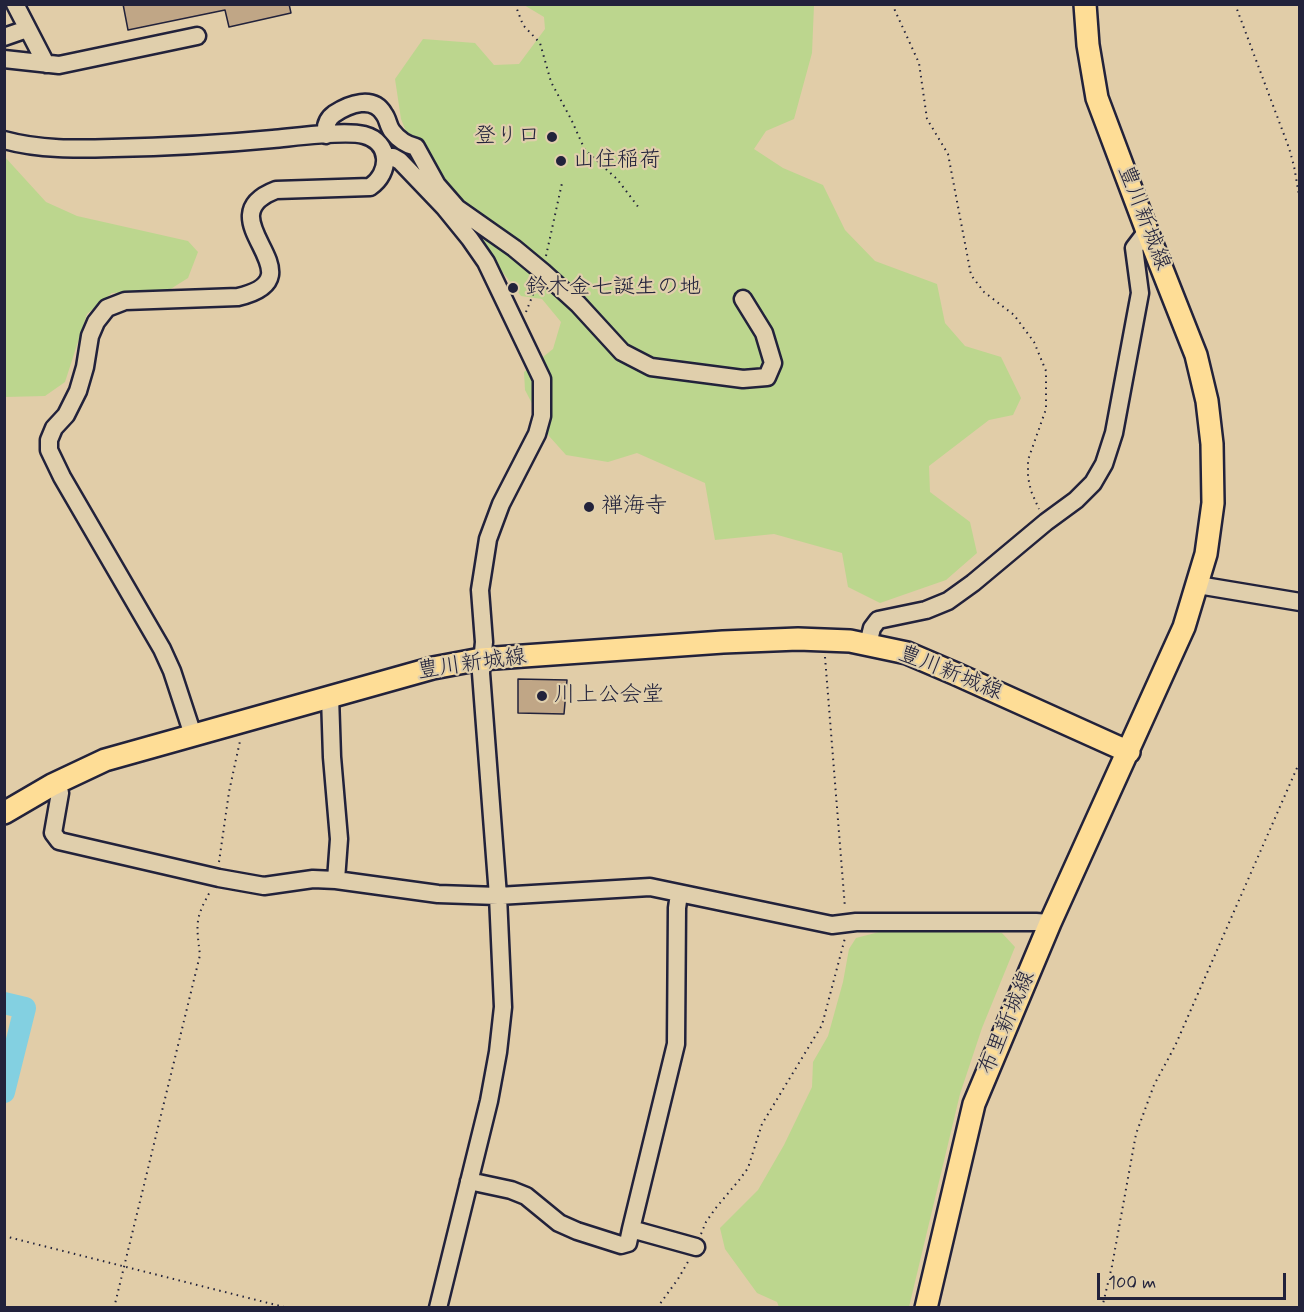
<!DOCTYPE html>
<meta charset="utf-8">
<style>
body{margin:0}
#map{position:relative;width:1304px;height:1312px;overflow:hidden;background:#e1cda8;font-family:Mynerve,sans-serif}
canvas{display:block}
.frame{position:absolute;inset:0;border:6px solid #22223b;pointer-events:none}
.scale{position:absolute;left:1097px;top:1273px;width:189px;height:27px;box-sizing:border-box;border:3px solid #22223b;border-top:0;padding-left:8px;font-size:18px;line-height:21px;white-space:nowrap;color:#22223b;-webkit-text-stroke:4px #e0cfac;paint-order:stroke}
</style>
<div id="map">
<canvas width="1304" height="1312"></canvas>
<div class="frame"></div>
<div class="scale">100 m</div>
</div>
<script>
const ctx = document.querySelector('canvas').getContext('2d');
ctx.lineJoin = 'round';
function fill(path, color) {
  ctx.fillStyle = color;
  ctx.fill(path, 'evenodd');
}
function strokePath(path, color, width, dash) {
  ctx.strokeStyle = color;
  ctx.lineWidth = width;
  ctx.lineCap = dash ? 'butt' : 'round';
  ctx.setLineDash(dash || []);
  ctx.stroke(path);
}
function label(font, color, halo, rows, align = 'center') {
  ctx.font = font + ' Mynerve,"Klee One",sans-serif';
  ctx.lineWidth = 4.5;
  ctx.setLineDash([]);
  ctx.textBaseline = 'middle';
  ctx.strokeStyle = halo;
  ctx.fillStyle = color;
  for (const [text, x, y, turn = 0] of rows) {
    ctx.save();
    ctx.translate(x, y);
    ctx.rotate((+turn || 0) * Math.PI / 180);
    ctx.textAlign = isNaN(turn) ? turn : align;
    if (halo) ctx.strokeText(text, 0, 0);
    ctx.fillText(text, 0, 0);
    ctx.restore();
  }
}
fill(new Path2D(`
 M524,5H814L812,53L794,119L766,131L754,149L783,168L823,185L845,230L875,261L937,284L945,323L965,346L1001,357L1021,398L1013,415L989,420L929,466L930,492L970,522L977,553L946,580L880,603L848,587L842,553L774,534L715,540L705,483L637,453L608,462L566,455L549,436L525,390L524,372L553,349L561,322L542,299L521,296L419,164L401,119L395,79L423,39L475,43L494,65L519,64L545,29L544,17Z
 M4,156L46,202L77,216L188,241L198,252L188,278L169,290L112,293L87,314L65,382L45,396L5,397Z
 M883,931L1002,933L1015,947L982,1028L960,1094L909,1307H779L777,1302L757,1293L725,1249L720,1228L758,1190L784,1145L812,1087L813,1062L828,1036L843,982L849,949L856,938Z`), '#bcd68e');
strokePath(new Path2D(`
 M4,1003L25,1008L4,1092`), '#83d0e1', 22);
const building = new Path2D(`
 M123,4H289L291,13L229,27L225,10L128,30Z
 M518,679L567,680L564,714L518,713Z`);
fill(building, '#c0a686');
strokePath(building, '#22223b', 1.5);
const minor = new Path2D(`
 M15,4L46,64
 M4,37L27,29
 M4,59L59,65L197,36
 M326,135C325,127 327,119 334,114C349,104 373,95 384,114C388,119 388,126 392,131C398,139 407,145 416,147L437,185L457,208L514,248L543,272L578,304L622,352L651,367L743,379L767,377L773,363L764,333L743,299
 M4,140C40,150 77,149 113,148C167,147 220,144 273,139C295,137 345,130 364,135C391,142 391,173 370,187L276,190C202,218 324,277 238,297L125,301L107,308L96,322L90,336L85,367L78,391L66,415L54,428L49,440V450L62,477L162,649L172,671L193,735
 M386,158L393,157L400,161L444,207L470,239L486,262L542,379V416L537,434L501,504L488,539L480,590L484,642L481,673L498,896L503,1007L498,1052L489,1101L438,1308
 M1198,585L1300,602
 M868,644L872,628L878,620L926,610L948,601L973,583L1046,522L1076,500L1093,483L1104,464L1114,433L1140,293L1134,248L1147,231
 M330,696L332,757L339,839L336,880L438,894L498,896L650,887L832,925L856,922H1036L1050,923
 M52,785L60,793L53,833L59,841L219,878L264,886L313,879L336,880
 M469,1181L511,1190L526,1196L559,1223L577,1231L621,1245L628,1243L631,1229L696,1247
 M631,1229L676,1044L677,908L679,894`);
const major = new Path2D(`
 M4,813L52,785L105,760L433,668L481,659L723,642L798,639L850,641L907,653L956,674L1129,752
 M926,1308L974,1104L1050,923L1184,627L1206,554L1213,503L1212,444L1207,401L1196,355L1147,231L1097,98L1088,45L1085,4`);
strokePath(minor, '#22223b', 21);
strokePath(major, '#22223b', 26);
strokePath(new Path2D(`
 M515,4L523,25L540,43L551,82L571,119L585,150L617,179L639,208
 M892,4L919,63L927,119L948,154L971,275L984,292L1014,315L1034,342L1046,371V409L1028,460V477L1031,491L1039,509
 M1235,4L1289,148L1294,166L1300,201
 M546,256L562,183
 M526,312L536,287
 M825,657L845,908
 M219,862L229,792L240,741
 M701,1234L706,1222L715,1209L740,1179L748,1168L762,1124L822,1025L845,938
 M4,1236L288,1308
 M114,1308L200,955C196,923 195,918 211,890
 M657,1308L678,1279L689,1260
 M1102,1308L1112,1266L1136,1134L1154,1085L1175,1046L1300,761`), '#22223b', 2, [1.5, 4.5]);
strokePath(minor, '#e0cfac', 16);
strokePath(major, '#fedd96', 21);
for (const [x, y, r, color] of [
 [552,137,6,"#22223b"],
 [561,161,6,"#22223b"],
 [513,288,6,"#22223b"],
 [589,507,6,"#22223b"],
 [542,696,6,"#22223b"]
]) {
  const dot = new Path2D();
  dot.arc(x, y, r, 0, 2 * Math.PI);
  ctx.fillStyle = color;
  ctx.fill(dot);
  strokePath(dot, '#e0cfac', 2);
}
label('22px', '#22223b', '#e0cfac', [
 ["登り口",540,137,"right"],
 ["山住稲荷",573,161],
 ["鈴木金七誕生の地",525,288],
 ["禅海寺",601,507],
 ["川上公会堂",554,696]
], 'left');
label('22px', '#22223b', '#e0cfac', [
 ["豊川新城線",1143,218,69],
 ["豊川新城線",472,665,-8],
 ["豊川新城線",950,674,22],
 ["布里新城線",1008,1023,-67]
]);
</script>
